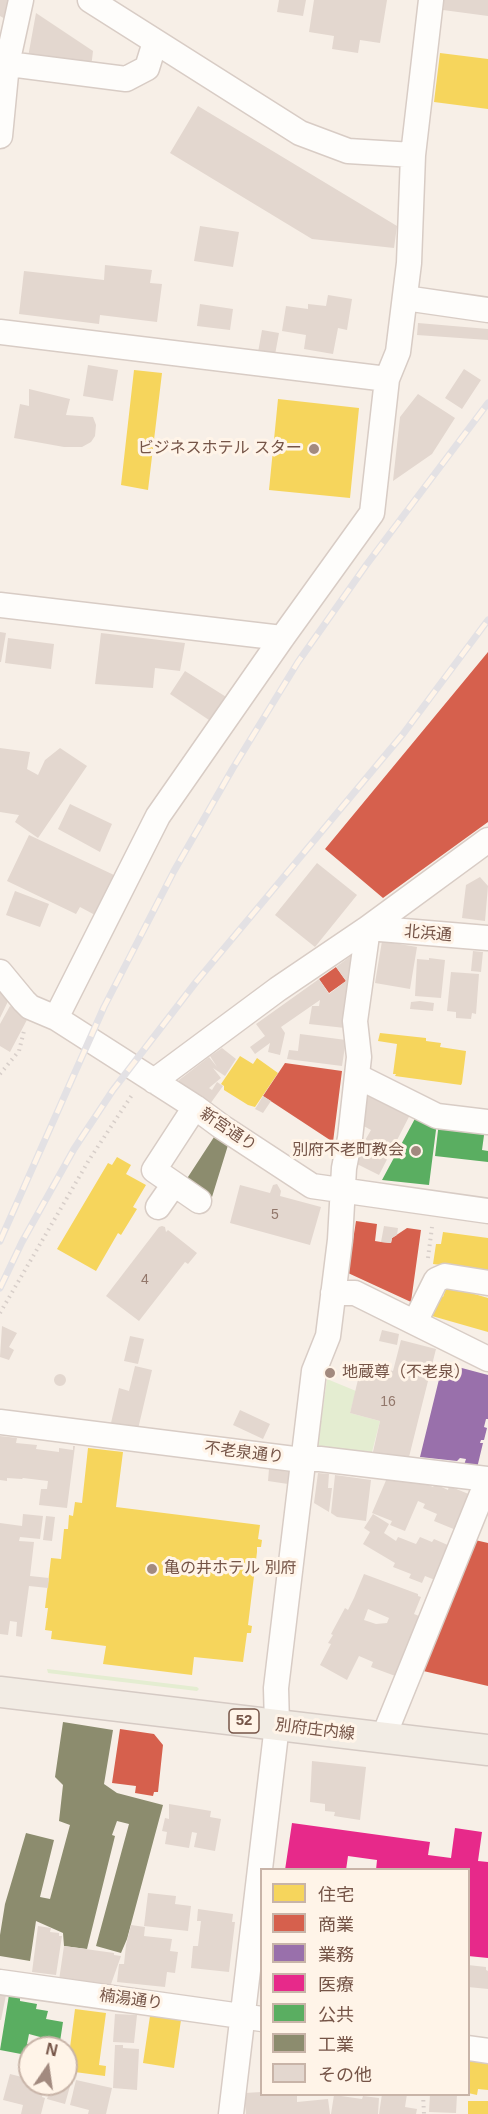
<!DOCTYPE html>
<meta charset="utf-8">
<style>
body{margin:0}
#map{position:relative;width:488px;height:2114px;overflow:hidden;background:#f7efe7;font-family:Helvetica,"Noto Sans JP",sans-serif}
canvas{display:block}
.legend{position:absolute;left:260px;top:1868px;width:210px;height:228px;box-sizing:border-box;background:#fff4e8;border:2px solid #c8b4a8;margin:0;padding:8px 10px;list-style:none;font-size:18px;color:#755447}
.legend li{display:flex;align-items:center;gap:12px;height:30px}
.legend b{width:30px;border:2px solid #c8b4a8}
.north{position:absolute;left:18px;top:2036px;width:60px;height:60px;box-sizing:border-box;background:#fff4e8;border:2px solid #c8b4a8;border-radius:50%;rotate:13deg;font-size:16px;font-weight:700;line-height:24px;text-align:center;color:#755447}
.north::after{content:'';display:block;margin:auto;width:21px;height:27px;background:#a28a7f;clip-path:polygon(50% 0,100% 100%,50% 72%,0 100%)}
</style>
<div id="map">
<canvas width="488" height="2114"></canvas>
<ul class="legend">
<li><b style="height:16px;background:#f6d55c"></b>住宅</li>
<li><b style="height:16px;background:#d6604d"></b>商業</li>
<li><b style="height:16px;background:#9970ab"></b>業務</li>
<li><b style="height:16px;background:#e7298a"></b>医療</li>
<li><b style="height:16px;background:#5aae61"></b>公共</li>
<li><b style="height:16px;background:#8c8c6e"></b>工業</li>
<li><b style="height:16px;background:#e3d7cf"></b>その他</li>
</ul>
<div class="north">N</div>
</div>
<script>
const ctx = document.querySelector('canvas').getContext('2d');
ctx.lineJoin = 'round';
function fill(path, color) {
  ctx.fillStyle = color;
  ctx.fill(path, 'evenodd');
}
function strokePath(path, color, width, dash) {
  ctx.strokeStyle = color;
  ctx.lineWidth = width;
  ctx.lineCap = dash ? 'butt' : 'round';
  ctx.setLineDash(dash || []);
  ctx.stroke(path);
}
function label(font, color, halo, rows, align = 'center') {
  ctx.font = font + ' Helvetica,"Noto Sans JP",sans-serif';
  ctx.lineWidth = 6;
  ctx.setLineDash([]);
  ctx.textBaseline = 'middle';
  ctx.strokeStyle = halo;
  ctx.fillStyle = color;
  for (const [text, x, y, turn = 0] of rows) {
    ctx.save();
    ctx.translate(x, y);
    ctx.rotate((+turn || 0) * Math.PI / 180);
    ctx.textAlign = isNaN(turn) ? turn : align;
    if (halo) ctx.strokeText(text, 0, 0);
    ctx.fillText(text, 0, 0);
    ctx.restore();
  }
}
fill(new Path2D(`
 M327,1379L356,1391L350,1413L380,1421L371,1456L317,1450Z
 M47,1669L197,1687L199,1689L197,1691L48,1673Z`), '#e4edd1');
fill(new Path2D(`
 M440,53L488,59V109L434,102Z
 M134,370L162,373L148,490L121,485Z
 M278,399L359,408L350,498L269,490Z
 M380,1033L426,1038V1041L441,1043L440,1047L466,1051L462,1083L461,1085L395,1076L396,1074H393L397,1044L378,1041Z
 M240,1056L253,1064L257,1058L278,1073L255,1107L248,1105L224,1090V1086L221,1084Z
 M117,1157L131,1165L126,1174L146,1185L133,1207L137,1209L121,1235L118,1233L96,1271L57,1249L108,1163L112,1165Z
 M443,1232L488,1238V1271L433,1264L436,1244H441Z
 M447,1286L488,1298V1332L432,1316L438,1296L443,1297Z
 M88,1448L123,1452L116,1507L260,1525L258,1539L262,1540L261,1547H257V1552L248,1625L252,1626L251,1633H247L243,1662L194,1657L192,1675L103,1664L106,1646L51,1639L52,1631L45,1630L48,1608H45L51,1558L61,1559L64,1529H68L69,1515L73,1516L75,1502L82,1503Z
 M75,2009L106,2013L99,2065L106,2066L105,2076L67,2071Z
 M150,2016L181,2020L174,2068L143,2063Z
 M468,2061L488,2063V2090L478,2089L477,2095L468,2093Z
 M468,2101H488V2114H468Z`), '#f6d55c');
fill(new Path2D(`
 M488,652V822L383,898L325,849Z
 M336,967L346,981L329,993L319,979Z
 M285,1063L342,1071L333,1142L263,1096Z
 M356,1221L377,1224L375,1241L381,1242L391,1243L392,1238L407,1228L421,1230L411,1302L348,1273Z
 M475,1540L488,1543V1686L419,1670Z
 M120,1729L154,1734L163,1745L158,1792H154L153,1796L135,1793L136,1786L112,1783Z`), '#d6604d');
fill(new Path2D(`
 M443,1363L488,1375V1419H486L484,1427L487,1428L484,1440H481L480,1443H483L477,1468L464,1465L466,1459L460,1458L457,1461L420,1457Z`), '#9970ab');
fill(new Path2D(`
 M292,1823L430,1842L428,1855L451,1858L455,1828L482,1832L478,1861L488,1862V1958L468,1956V1870H376L377,1860L348,1856L346,1870H285Z`), '#e7298a');
fill(new Path2D(`
 M418,1113L437,1122L429,1185L382,1180Z
 M439,1122L485,1128L482,1150L488,1151V1162L435,1156Z
 M9,1995L20,1998V2001L37,2004L36,2009L48,2011L46,2019L63,2022L59,2048H30V2064L19,2063L21,2054L0,2050ZM29,2034L40,2037L38,2046L27,2044Z`), '#5aae61');
fill(new Path2D(`
 M216,1134L229,1142L212,1197L186,1180Z
 M63,1722L113,1730L104,1784L117,1793L163,1805L127,1939L121,1953L96,1946L129,1824L117,1821L112,1835L115,1836L87,1949L64,1946L63,1933L36,1921L30,1961L0,1956V1935L5,1904L26,1833L54,1840L40,1897L50,1899L70,1825L59,1821L63,1785L55,1777Z`), '#8c8c6e');
fill(new Path2D(`
 M0,0H18L7,20L0,16Z
 M279,0H306L303,16L277,12Z
 M314,0H387L380,43L360,40L358,53L332,49L334,36L309,32Z
 M444,0H488V16L443,10Z
 M36,13L93,51L91,68L28,57Z
 M198,106L397,226L394,248L312,239L170,153Z
 M200,226L239,232L233,267L194,261Z
 M105,265L152,270L150,283L162,284L157,322L100,315L99,324L19,314L24,271L104,280Z
 M328,295L352,299L347,330L338,328L333,354L304,349L306,335L282,331L286,306L308,309V304L326,306Z
 M200,304L233,309L230,330L197,326Z
 M418,323L488,329V340L417,335Z
 M262,330L279,333L274,360L257,358Z
 M88,365L118,370L113,401L83,396Z
 M464,369L481,380L462,409L445,398Z
 M29,389L70,399L66,415L93,417L96,425L95,436L91,442L82,447H64L14,438L20,404L29,406Z
 M418,394L455,418L432,454L393,481L400,417Z
 M0,632L6,633L1,662H0Z
 M101,633L185,643L180,671L155,668L153,688L95,684Z
 M8,638L54,644L51,669L5,663Z
 M185,671L231,700L215,724L170,694Z
 M0,748L30,752L27,769L38,775L45,760L60,748L87,766L38,838L15,822L19,815L0,812Z
 M70,804L112,824L100,852L58,829Z
 M29,835L114,875L95,915L80,907L76,914L7,881Z
 M317,863L357,895L315,947L275,915Z
 M480,877L488,886L485,921L462,918L466,885Z
 M15,891L49,904L40,927L6,915Z
 M382,941L417,947L410,989L375,983Z
 M473,951L483,952L481,972L471,971Z
 M352,955L345,1028L309,1024L312,1006H319L320,1000L281,1027L285,1033L280,1055L268,1052L270,1043L255,1054L250,1047L265,1036L256,1024L319,979L329,994L346,981L336,967Z
 M429,958L445,960L441,998L415,996L417,959L429,960Z
 M451,972L479,974L476,1014L472,1013L471,1019L456,1018V1012L447,1011Z
 M0,991L11,995L0,1018Z
 M420,1001L434,1003L433,1011L410,1009L411,1002Z
 M10,1006L29,1016L10,1052L0,1046V1024Z
 M300,1034L346,1040L342,1066L287,1059L289,1050L298,1051Z
 M222,1048L236,1059L225,1076L213,1068L221,1078L209,1088L212,1090L217,1082L223,1086L210,1104L179,1083V1080L209,1057L217,1067L210,1056Z
 M365,1085L413,1109L379,1175L355,1163L356,1156L371,1130L360,1124Z
 M263,1096L271,1101L263,1113L255,1109Z
 M277,1184L281,1191L280,1196L321,1207L310,1245L230,1223L240,1185L270,1193L273,1185Z
 M162,1226L165,1227L166,1232L168,1230L197,1253L188,1264L185,1262L139,1321L106,1296L159,1227Z
 M384,1226L398,1228L397,1235L392,1238L391,1243L381,1242Z
 M2,1326L17,1333L9,1347L14,1350L9,1360L0,1357Z
 M382,1330L399,1334L397,1345L379,1341Z
 M130,1336L144,1339L138,1364L124,1361Z
 M401,1340L436,1349L408,1461L373,1452L380,1421L350,1413L362,1363L393,1371Z
 M135,1366L152,1370L138,1429L111,1423L119,1388L129,1391Z
 M54 1380a6 6 0 1 1 12 0a6 6 0 1 1-12 0Z
 M240,1410L270,1424L263,1439L233,1425Z
 M0,1436L17,1438L16,1443L37,1445L36,1449L59,1452V1448L73,1450V1446H75L67,1508L39,1505L41,1489H47L48,1481L23,1478L22,1479L7,1478V1481L0,1480Z
 M269,1469L290,1472L288,1484L268,1481Z
 M318,1473L329,1474L328,1488H332L329,1512L314,1503Z
 M335,1475L371,1480L366,1521L337,1517L331,1513Z
 M387,1478L425,1483L433,1487L435,1484L448,1490L449,1486L471,1495L456,1530L434,1521L437,1514L423,1508L425,1504L418,1501L405,1531L390,1525L392,1521L372,1513Z
 M23,1514L43,1516L40,1539L20,1537L19,1541L34,1542L30,1576L49,1578L48,1588L29,1586L22,1637L16,1636L17,1622L10,1621L8,1635L0,1634V1523L22,1526Z
 M373,1514L389,1524L384,1533L396,1541L398,1537L416,1544L420,1537L432,1542L434,1539L450,1546L440,1582L425,1576L422,1583L409,1578L411,1574L393,1567L395,1563L363,1544L370,1532L364,1528Z
 M46,1516L55,1517L52,1541L43,1540Z
 M364,1574L418,1594V1596L421,1597L414,1614L424,1618L398,1677L371,1667L373,1662L359,1656L347,1680L320,1665L331,1644L328,1643L333,1635L331,1634L345,1608L348,1610L354,1598ZM368,1609L389,1618L387,1623L376,1624L364,1620Z
 M312,1761L366,1767L360,1820L334,1816L335,1812L325,1811V1804L310,1802Z
 M169,1804L211,1811L210,1817L221,1819L215,1851L194,1847L197,1833L192,1832L189,1848L165,1844L167,1832L162,1831L165,1818L169,1819Z
 M148,1893L176,1896L175,1904L191,1906L188,1931L144,1926Z
 M198,1909L233,1914L232,1922H235L229,1972L191,1968L193,1946H198L201,1921H197Z
 M131,1925L145,1927L144,1936L172,1939L170,1951L178,1952L175,1973L167,1972L165,1987L117,1982L119,1964H124L126,1945Z
 M38,1926L51,1928L50,1932L59,1933V1936H62L56,1975L32,1972Z
 M64,1946L114,1953V1955L121,1956L110,1987L59,1980Z
 M468,1965L486,1967V1970L488,1971V1989L468,1987Z
 M0,1994L6,1995L1,2020H0Z
 M115,2014L137,2015L134,2043L113,2042Z
 M115,2045H123V2048L139,2049L137,2090L113,2088Z
 M10,2074L30,2079V2084H45L42,2097L45,2098L41,2114H21L23,2105L3,2100Z
 M66,2077L72,2079L65,2104L47,2099L52,2084H66Z
 M76,2080L112,2088L106,2114H88L89,2110L70,2105Z
 M262,2092V2094H297V2102L328,2099L330,2114H246L244,2093Z
 M382,2094H407L405,2107L417,2109L416,2114H379Z
 M430,2094H457L456,2113L429,2112Z
 M334,2095L362,2099L363,2096L379,2098L378,2114H331Z`), '#e3d7cf');
const minor = new Path2D(`
 M90,0L300,133L348,151L413,155
 M0,63L126,79L147,68L155,42
 M0,136L7,64L21,0
 M405,298L488,310
 M0,332L387,379
 M0,605L282,638
 M368,928L488,938
 M0,972L24,1001L30,1007L56,1018L195,1107L222,1127L312,1186L488,1211
 M56,1018L158,816L282,638L372,513L387,379L398,352L409,263L413,155L431,0
 M357,1076L437,1116L488,1122
 M154,1081L278,989L368,928L488,840
 M195,1107L154,1170L199,1201
 M158,1207L174,1184
 M333,1293H355L488,1359
 M415,1322L436,1280L445,1276L488,1283
 M0,1422L294,1459H320L488,1479
 M383,1738L488,1479
 M0,1982L262,2019
 M468,2048L488,2051
 M231,2114L277,1725L276,1688L314,1371L328,1336L340,1240L344,1168L350,1138L359,1057L355,1021L368,928`);
const major = new Path2D(`
 M0,1692L488,1750`);
strokePath(minor, '#d8ccc5', 27);
strokePath(major, '#d5cac4', 33);
strokePath(new Path2D(`
 M0,1074L19,1051L24,1031
 M428,1258L432,1227
 M0,1313L89,1160L132,1095
 M423,2094L424,2114`), '#d7cec9', 4, [1.5, 4.5]);
strokePath(minor, '#fefdfb', 24);
strokePath(major, '#f2ece4', 30);
const rail = new Path2D(`
 M0,1241L104,1007L174,871L233,768L298,662L367,564L488,403
 M0,1288L22,1242L74,1149L113,1090L196,982L403,734L488,620`);
strokePath(rail, '#e3e1e4', 7);
strokePath(rail, '#fff4e8', 4.5, [14]);
for (const [x, y, r, color] of [
 [314,449,6,"#a28a7f"],
 [416,1151,6,"#a28a7f"],
 [330,1373,6,"#a28a7f"],
 [152,1569,6,"#a28a7f"]
]) {
  const dot = new Path2D();
  dot.arc(x, y, r, 0, 2 * Math.PI);
  ctx.fillStyle = color;
  ctx.fill(dot);
  strokePath(dot, '#fff4e8', 2);
}
label('14px', '#92776b', null, [
 ["5",275,1215],
 ["4",145,1280],
 ["16",388,1402]
]);
for (const [x, y, w] of [
 [244,1721,30]
]) {
  const box = new Path2D();
  box.roundRect(x - w / 2, y - 12, w, 24, 4.5);
  ctx.fillStyle = '#fff4e8';
  ctx.fill(box);
  strokePath(box, '#755447', 1.5);
}
label('bold 15px', '#755447', null, [
 ["52",244,1721]
]);
label('16px', '#755447', '#fff4e8', [
 ["ビジネスホテル スター",302,449],
 ["別府不老町教会",404,1151],
 ["地蔵尊（不老泉）",342,1373,"left"],
 ["亀の井ホテル 別府",164,1569,"left"]
], 'right');
label('16px', '#755447', '#fff4e8', [
 ["北浜通",428,934,5],
 ["新宮通り",228,1130,34],
 ["不老泉通り",244,1453,7],
 ["別府庄内線",315,1730,7],
 ["楠湯通り",131,2000,8]
]);
</script>
